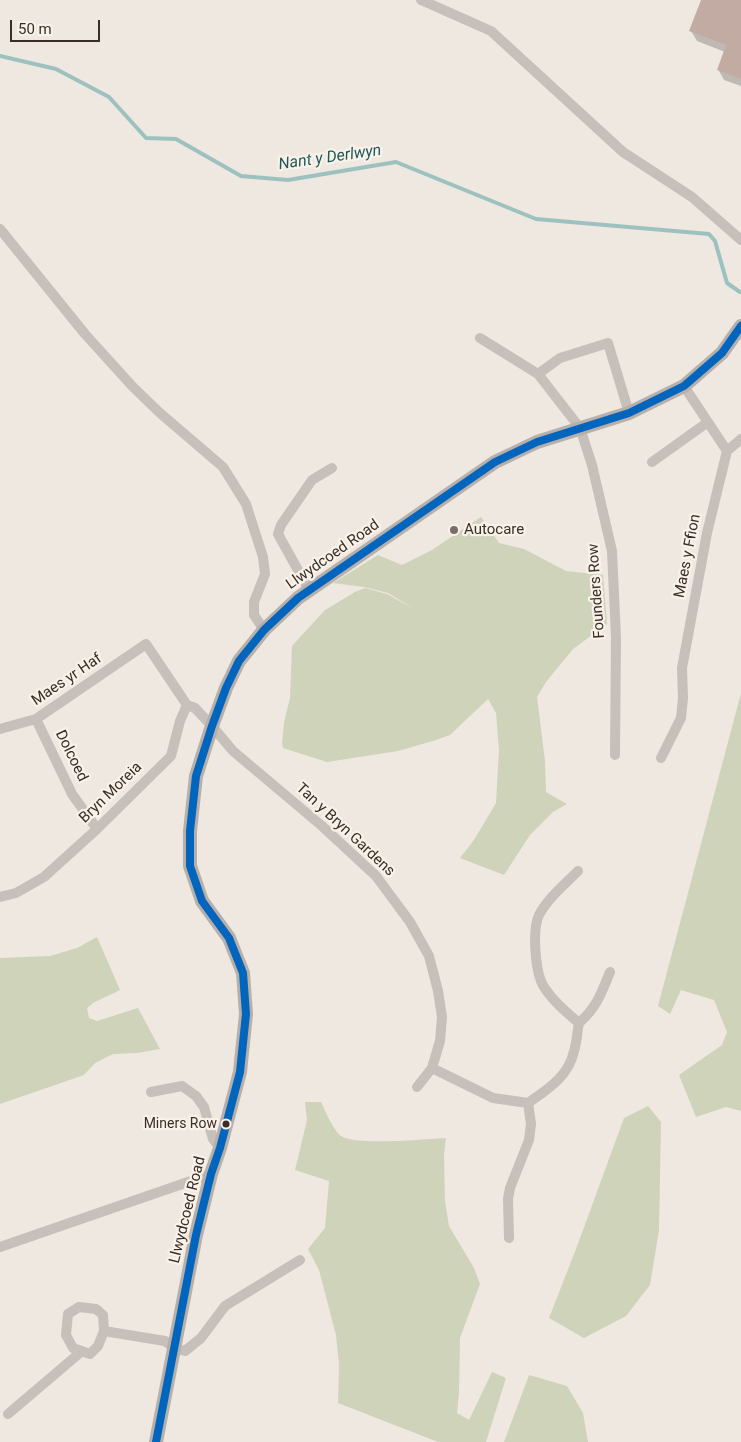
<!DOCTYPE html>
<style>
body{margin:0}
#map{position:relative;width:741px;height:1442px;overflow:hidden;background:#eee8e1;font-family:Roboto,sans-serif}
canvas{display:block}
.scale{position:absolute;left:10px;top:20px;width:90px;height:22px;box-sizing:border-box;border:2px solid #382d28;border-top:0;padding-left:6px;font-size:15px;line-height:18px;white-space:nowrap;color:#382d28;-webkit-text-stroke:4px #faf2e8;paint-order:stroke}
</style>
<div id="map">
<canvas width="741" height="1442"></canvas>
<div class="scale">50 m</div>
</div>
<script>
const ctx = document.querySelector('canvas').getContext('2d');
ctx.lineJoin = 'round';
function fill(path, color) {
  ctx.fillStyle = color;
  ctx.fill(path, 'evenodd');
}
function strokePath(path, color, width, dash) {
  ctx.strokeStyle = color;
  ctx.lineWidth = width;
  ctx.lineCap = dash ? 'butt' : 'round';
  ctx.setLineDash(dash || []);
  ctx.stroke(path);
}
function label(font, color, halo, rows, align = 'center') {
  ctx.font = font + ' Roboto,sans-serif';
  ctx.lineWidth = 4.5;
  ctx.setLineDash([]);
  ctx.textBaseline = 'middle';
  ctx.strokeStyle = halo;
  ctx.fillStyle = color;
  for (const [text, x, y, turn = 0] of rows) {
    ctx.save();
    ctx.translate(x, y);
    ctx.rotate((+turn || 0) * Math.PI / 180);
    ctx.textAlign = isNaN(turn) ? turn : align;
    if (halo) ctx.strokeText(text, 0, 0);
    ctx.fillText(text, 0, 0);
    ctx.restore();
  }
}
fill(new Path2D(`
 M481,517L499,543L524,549L566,571L603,575L607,624L573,649L546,682L537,697L545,761L546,792L567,804L553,812L530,835L504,875L460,858L474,840L496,803L499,750L496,713L488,699L476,680L488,699L450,735L436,740L398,751L327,762L283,748L282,743L284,722L290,698L292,646L325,610L355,592L365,588L387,594L416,610L388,593L364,587L333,583L378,555L402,565L432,550Z
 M741,693V1111L726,1107L696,1117L679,1075L722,1045L727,1032L714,1000L681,990L670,1014L658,1006Z
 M97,937L120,990L93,1003L87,1008L89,1018L97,1021L138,1008L160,1049L137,1053L113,1054L95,1063L84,1075L0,1104V958L50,956L77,948Z
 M305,1102H321C325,1111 334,1131 341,1136C355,1146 426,1139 446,1138L444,1154L445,1201L449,1226L474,1268L480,1284L460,1338L459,1392L457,1413L469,1420L492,1372L506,1378L486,1442H438L338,1403L339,1364L336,1335L319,1270L308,1249L325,1228L329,1181L295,1170L307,1120Z
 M648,1106L661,1122L659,1230L650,1285L626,1316L584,1338L549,1318L576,1249L624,1118Z
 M529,1375L567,1386L583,1413L588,1442H504Z`), '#cfd3ba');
fill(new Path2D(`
 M702,0H741V86L724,80L718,69L725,52L697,41L691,31Z`), '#0003');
strokePath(new Path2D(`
 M0,56L56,69L109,97L146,138L176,139L241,176L288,180L396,162L536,219L709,234L715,241L727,283L740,292`), '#9dc1bf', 4);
fill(new Path2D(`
 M701,0H741V79L717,70L726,45L689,31Z`), '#c2aba2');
strokePath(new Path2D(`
 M421,0L491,31L623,152L692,197L741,240
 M0,229L85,334L133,387L160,413L223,467L246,504L263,557L265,574L254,602V615L264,630
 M480,338L538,374L580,428L592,465L612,551L616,638L615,755
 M538,374L560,358L608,343L629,413
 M684,386L727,451
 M652,462L708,422
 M309,590L278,534L281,525L312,480L332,468
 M36,719L72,794L97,829
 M0,729L36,719L146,644L187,705
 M661,758L681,718L683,698L682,668L707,533L727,451L741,439
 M578,871C565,884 548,898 539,915C532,930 535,973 544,987C553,1001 566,1012 579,1023
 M0,897L16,893L44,877L97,829L171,756L180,721L187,705L195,708L212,726L233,751L322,826L376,876L410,922L429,956L438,991L442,1017L440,1041L432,1068L417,1087
 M432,1068L493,1098L528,1103C548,1089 569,1076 574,1051C577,1042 577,1032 579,1023C597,1007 601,994 610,972
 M151,1092L182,1086L196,1096L204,1107L213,1139L220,1148
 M509,1238L508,1199L510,1188L529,1140L531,1124L528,1103
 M0,1247L211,1174
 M104,1331L103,1315L96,1309L79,1307L68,1314L66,1335L73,1348L90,1354L98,1346L104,1331L165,1341L174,1348L185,1351L201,1338L225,1306L300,1260
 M8,1414L82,1351`), '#c6bfba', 10);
strokePath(new Path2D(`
 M156,1442L196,1235L211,1174L220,1148L240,1072L246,1014L243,973L229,938L202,901L190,866V831L196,776L212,726L226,688L239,661L264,630L298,598L495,462L537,442L629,413L684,386L722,353L741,326`), '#b7afaa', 14);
strokePath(new Path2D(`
 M156,1442L196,1235L211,1174L220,1148L240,1072L246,1014L243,973L229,938L202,901L190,866V831L196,776L212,726L226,688L239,661L264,630L298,598L495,462L537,442L629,413L684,386L722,353L741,326`), '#0065bd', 8);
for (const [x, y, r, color] of [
 [454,530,5,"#786e69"],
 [226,1124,4.5,"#382d28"]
]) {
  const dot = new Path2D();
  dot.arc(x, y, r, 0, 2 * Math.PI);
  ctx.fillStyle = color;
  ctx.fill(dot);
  strokePath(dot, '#faf2e8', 2);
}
label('14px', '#382d28', '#faf2e8', [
 ["Miners Row",217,1124]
], 'right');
label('15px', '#382d28', '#faf2e8', [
 ["Autocare",464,530]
], 'left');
label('15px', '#382d28', '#faf2e8', [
 ["Llwydcoed Road",333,555,-35],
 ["Maes y Ffion",688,556,-79],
 ["Founders Row",597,591,-94],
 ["Maes yr Haf",67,680,-34],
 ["Dolcoed",71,756,64],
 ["Bryn Moreia",111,793,-44],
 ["Tan y Bryn Gardens",345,830,43],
 ["Llwydcoed Road",188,1210,-76]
]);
label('italic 16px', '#1c585b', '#faf2e8', [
 ["Nant y Derlwyn",330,158,-8]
]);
</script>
